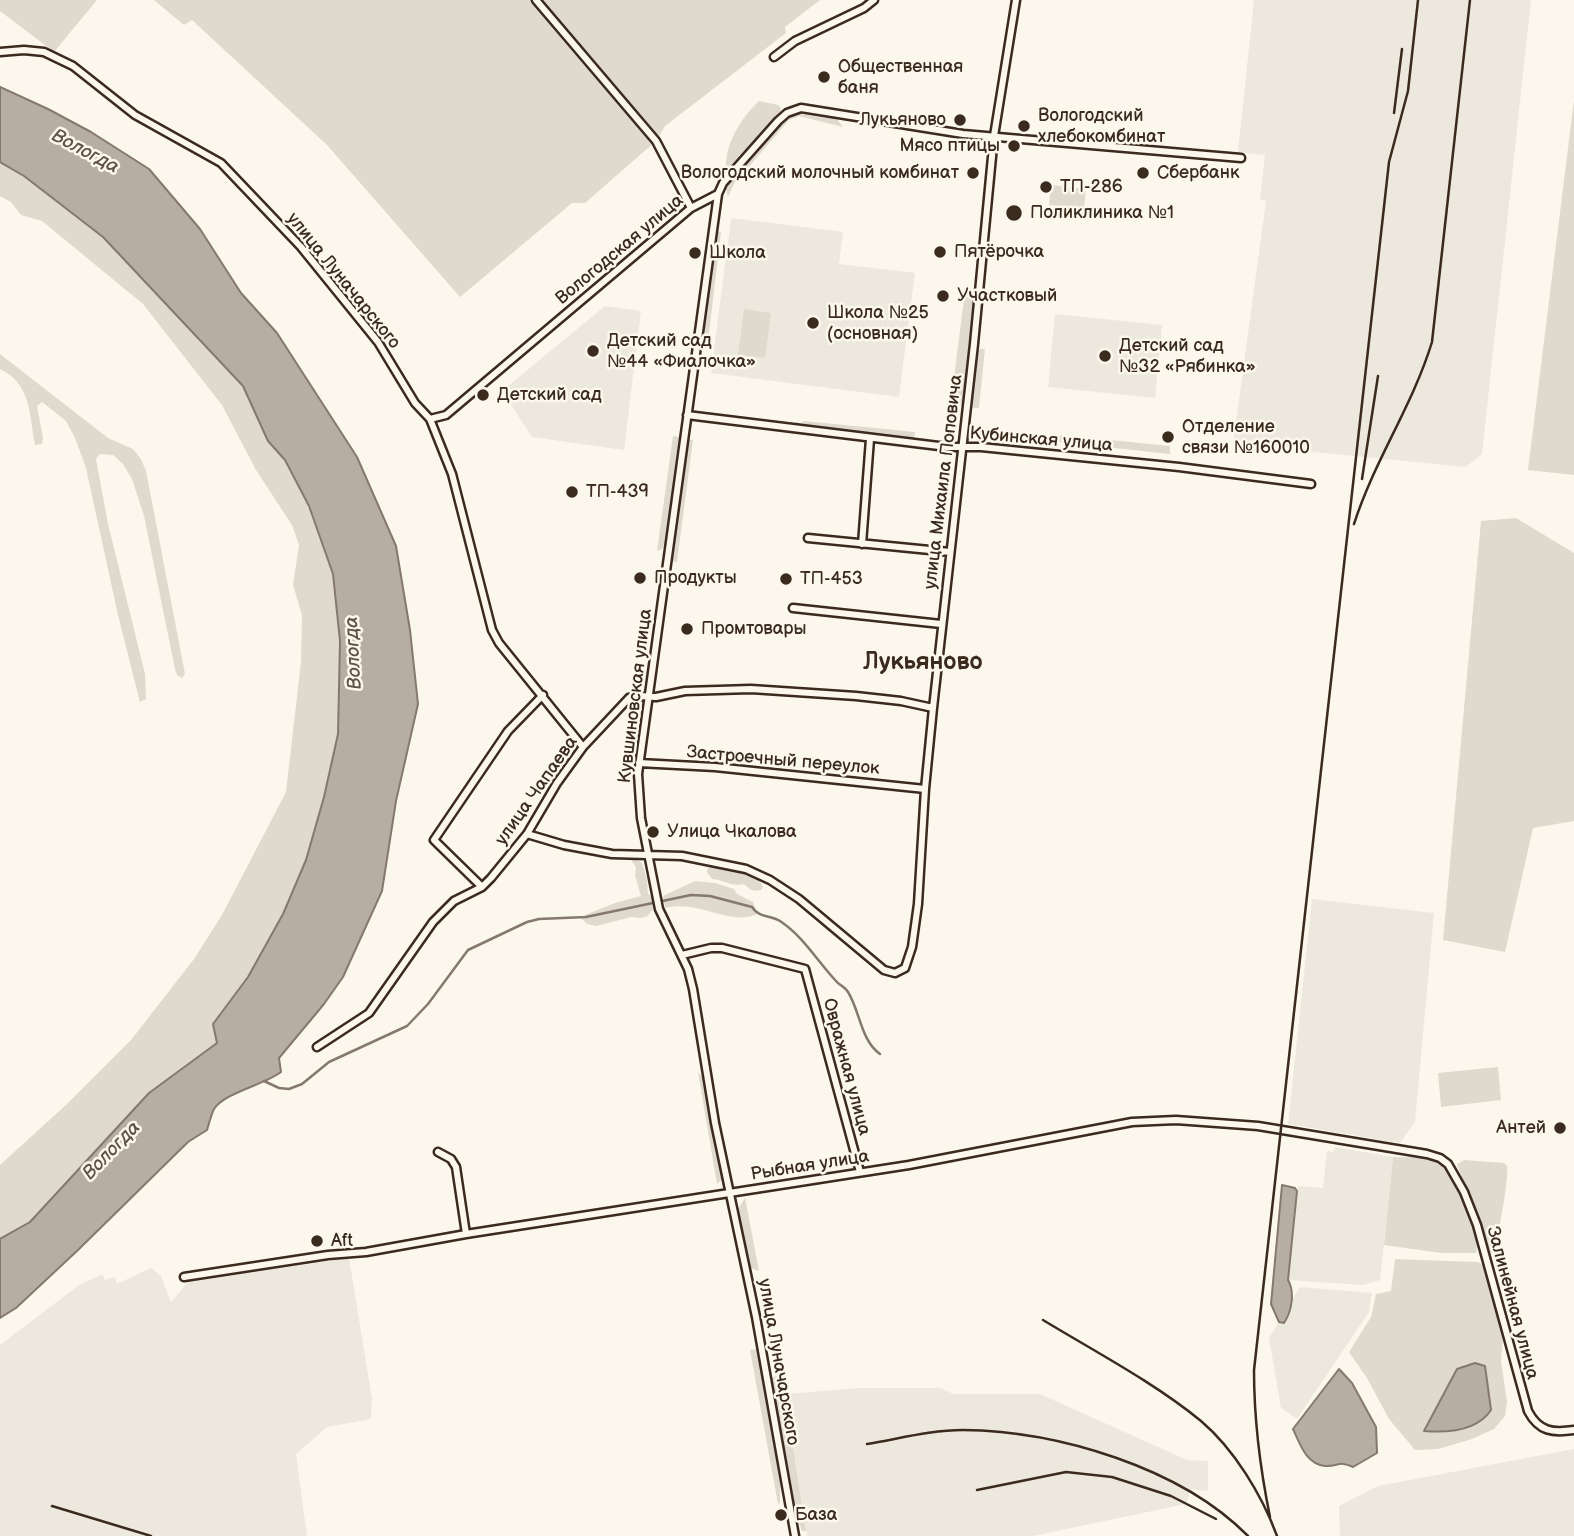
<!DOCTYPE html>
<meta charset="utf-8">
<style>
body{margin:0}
canvas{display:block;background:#fbf7ec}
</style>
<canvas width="1574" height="1536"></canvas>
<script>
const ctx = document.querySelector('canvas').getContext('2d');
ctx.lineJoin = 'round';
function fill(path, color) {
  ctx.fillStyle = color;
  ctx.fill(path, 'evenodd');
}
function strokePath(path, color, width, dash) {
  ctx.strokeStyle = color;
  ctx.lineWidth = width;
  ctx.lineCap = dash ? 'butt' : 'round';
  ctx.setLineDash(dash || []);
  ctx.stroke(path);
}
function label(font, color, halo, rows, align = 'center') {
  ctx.font = font + ' "Balsamiq Sans",sans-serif';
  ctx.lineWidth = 5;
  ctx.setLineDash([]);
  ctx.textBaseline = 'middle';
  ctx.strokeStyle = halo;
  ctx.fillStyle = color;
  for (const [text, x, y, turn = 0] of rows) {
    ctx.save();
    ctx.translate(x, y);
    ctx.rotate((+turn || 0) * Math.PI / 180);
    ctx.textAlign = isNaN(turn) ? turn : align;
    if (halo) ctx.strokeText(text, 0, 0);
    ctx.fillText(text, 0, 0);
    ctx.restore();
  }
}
fill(new Path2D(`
 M1254,0H1531L1482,454L1466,467L1233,444L1266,201L1260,199L1265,155L1238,152Z
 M731,218L843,232L839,264L915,273L899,397L711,373Z
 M605,306L641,311L624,450L532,437L502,391Z
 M1055,314L1162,325L1155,398L1048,387Z
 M1312,899L1434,913L1415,1122L1400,1143L1288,1124Z
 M1335,1147L1393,1157L1380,1280L1363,1285L1288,1280L1298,1186L1323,1188L1327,1151L1333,1152Z
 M349,1258L372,1399L371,1419L327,1427L296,1454L307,1536H0V1345L79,1285L103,1274L104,1280L115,1277L117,1284L151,1268L161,1276L171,1302L188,1282Z
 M1300,1287L1372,1293L1369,1312L1297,1419L1281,1408L1269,1338Z
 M860,1388H941L953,1394H1040L1187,1460L1208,1461V1491L1191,1489L1186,1504L1033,1536H807L785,1394Z
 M1574,1449V1536H1340L1339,1506L1378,1486Z`), '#ede8dd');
fill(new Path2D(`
 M0,0H97L54,52L0,11Z
 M154,0H820L785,27L786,33L665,126L656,141L585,203H572L460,297L327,145L192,20L184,25Z
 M1574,100V475L1528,470Z
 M759,101L778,105L781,108L780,112L726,170C725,144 740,119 759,101Z
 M798,114L837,119L843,127L799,116L789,120L734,184L728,197L726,188L730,182C746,163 774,119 798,114Z
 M0,162L24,176L103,237L243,386L268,441L285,460L309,506L333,574L340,641L338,734L324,797L306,860L283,914L248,977L213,1024L217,1043L190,1064L77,1172L30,1222L0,1239V1165L67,1104L131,1040L194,959L222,915L286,792L301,662L302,615L293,585L299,545L292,525L256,470L222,405L143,304L42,221L21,215L11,202L0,196Z
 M1051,185L1086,189L1084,208L1049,205Z
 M716,231L721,232L708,341H705L704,324Z
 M965,291L973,293L975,297L963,400L961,405L955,406L951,401Z
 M744,309L771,313L765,358L738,355Z
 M980,349H985L979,408H973L970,402L976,353Z
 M0,354L108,438L133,449L141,459L146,471L185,674L182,678L177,675L175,669L144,516L132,479L123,464L113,455L100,454L96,459L108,524L145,674L146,699L140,702L118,615L86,468L75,438L66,421L42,402L37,406L43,438L42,444L35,445C29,413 31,384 0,369Z
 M804,421L915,432L914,437L908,439L800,426L794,422L802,423Z
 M1060,435L1170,446V454L1059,442Z
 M673,436L679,437L665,544L662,549L657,551Z
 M687,439L693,440L677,562L670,561Z
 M1516,518L1574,553V821L1533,828L1505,952L1443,940L1481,521Z
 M633,857L642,863L647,880L648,894L651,896L653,909L648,916L641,918L631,917L596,926L587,924L580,917L615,903L641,896L635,875L636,867L631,860Z
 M714,866C730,868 756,869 763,887L761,890C753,892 749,889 744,884C731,887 725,880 712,879L707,872L708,868Z
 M695,881L715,883L734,889L737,894L753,902L757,914C730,927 700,899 665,908L663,896Z
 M1498,1067L1501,1100L1441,1107L1438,1073Z
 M698,1072L704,1080L722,1179L717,1184Z
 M1393,1157C1407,1158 1429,1155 1441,1164C1455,1175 1483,1238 1476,1253H1441L1384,1245Z
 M1464,1160L1504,1163L1507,1166C1509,1178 1498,1243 1492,1253L1489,1252L1457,1164Z
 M745,1198L759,1271L751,1268L738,1209Z
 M1395,1259L1478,1262L1483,1265L1503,1332L1501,1361L1507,1402L1505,1416L1494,1429L1472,1439L1438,1449L1415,1450L1389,1419L1367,1378L1349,1352L1371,1317L1376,1294L1391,1291Z
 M757,1349L780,1478V1503L778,1504L750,1350Z
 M782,1375L806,1531H802L792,1501L770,1378Z`), '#dfd9ce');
const water = new Path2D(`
 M0,87L48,109L91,132L149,169L200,229L241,293L277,333L357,457L396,546L410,630L418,704L396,801L382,891L343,977L324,1004L279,1058L281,1072C266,1084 224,1093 214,1109C211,1115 209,1124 207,1130L188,1142L78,1250L16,1308L0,1318V1239L30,1222L149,1093L217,1043L213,1024L248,977L283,914L306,860L324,797L338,734L340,641L333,574L309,506L285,460L268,441L243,386L103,237L24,176L0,162Z
 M1282,1185L1295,1188L1297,1191L1288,1280C1295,1292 1292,1311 1284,1323L1279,1322L1271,1304Z
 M1475,1363L1485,1366L1491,1410C1477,1431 1448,1433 1424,1431L1457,1369Z
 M1339,1369L1352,1383L1376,1427L1377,1453L1353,1467C1339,1460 1338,1467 1325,1466C1306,1464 1300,1444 1293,1429Z`);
fill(water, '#b6aea2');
strokePath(water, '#85796d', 2);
strokePath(new Path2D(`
 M264,1081L279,1088L289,1089L302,1084L329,1062L407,1026L428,1004L468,950L527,922L539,919L586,917L691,895L710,896L752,907C759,918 770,915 780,921C804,937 817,961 836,981C839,985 845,987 848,992C860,1011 861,1041 880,1054`), '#85796d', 2.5);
const minor = new Path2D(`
 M536,0L656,141L691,208
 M0,52L24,50L44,52L73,66L135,115L221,163L301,247L378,342L415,403L430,419L452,474L492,630L499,643L583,747
 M774,57L795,41L864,8L874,0
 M687,415L947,447H981L1179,467L1311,484
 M430,419L446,415L691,208L718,194
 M808,538L950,552
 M862,544L870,439
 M793,608L941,624
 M639,763L715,767L925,789
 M527,834L564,845L612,854L682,856L746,869L770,880L799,899L884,970L895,973L905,968L912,947L918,904L925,789L933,708L974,344L994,136L1016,0
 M482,887L434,840L508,731L543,695
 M682,955L711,948H722L805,969L860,1172
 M317,1047L369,1013L433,922L454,901L482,887L491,878L527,834L557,783L583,747L629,698L639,696L656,697L685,691L751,689L856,696L901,701L933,708
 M438,1152L451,1159L456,1167L466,1234
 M184,1277L328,1255L366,1252L466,1234L909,1165L1132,1122L1176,1120L1258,1126L1427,1154L1440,1158L1448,1164L1464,1192L1477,1225L1528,1411C1539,1432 1553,1433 1574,1430
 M795,1536L756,1317L715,1123L693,989L688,969L659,909L641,818L638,774L718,194L723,183L778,121L787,113L801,108L963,134L1241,158`);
strokePath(minor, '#3b2a1e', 11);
strokePath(minor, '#fbf7ec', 6);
strokePath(new Path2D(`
 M1394,113L1402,49
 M1362,479L1378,376
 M1354,524C1375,459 1412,407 1432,342L1470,0
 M1043,1320C1094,1351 1155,1383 1201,1421C1234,1449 1262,1495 1277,1536
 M867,1444C898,1439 931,1430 963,1430C1057,1431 1180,1467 1248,1536
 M977,1490L1066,1472L1112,1477L1171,1496L1216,1519
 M52,1506L151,1536
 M1270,1517C1260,1468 1254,1420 1254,1370L1389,162L1408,91L1418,0`), '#3b2a1e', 2.5);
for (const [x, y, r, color] of [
 [824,77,7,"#3b2a1e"],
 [960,120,7,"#3b2a1e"],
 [1024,126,7,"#3b2a1e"],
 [1014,146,7,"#3b2a1e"],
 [973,173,7,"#3b2a1e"],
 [1143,173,7,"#3b2a1e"],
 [1046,187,7,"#3b2a1e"],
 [1014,213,9,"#3b2a1e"],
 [940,252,7,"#3b2a1e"],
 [695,253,7,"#3b2a1e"],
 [943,296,7,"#3b2a1e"],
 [813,323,7,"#3b2a1e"],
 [593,351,7,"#3b2a1e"],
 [1105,356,7,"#3b2a1e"],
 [483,395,7,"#3b2a1e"],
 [1168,437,7,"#3b2a1e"],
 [572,492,7,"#3b2a1e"],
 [640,578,7,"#3b2a1e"],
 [786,579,7,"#3b2a1e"],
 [687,629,7,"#3b2a1e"],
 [653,832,7,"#3b2a1e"],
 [1560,1128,7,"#3b2a1e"],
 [317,1241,7,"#3b2a1e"],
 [781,1515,7,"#3b2a1e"]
]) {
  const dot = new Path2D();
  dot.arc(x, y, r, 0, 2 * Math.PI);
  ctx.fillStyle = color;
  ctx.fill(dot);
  strokePath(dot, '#fbf7ec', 2.5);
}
label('18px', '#3b2a1e', '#fbf7ec', [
 ["Общественная",838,67],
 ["баня",838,88],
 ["Вологодский",1038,116],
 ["хлебокомбинат",1038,137],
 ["Лукьяново",946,120,"right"],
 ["Мясо птицы",1000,146,"right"],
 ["Вологодский молочный комбинат",959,173,"right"],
 ["Сбербанк",1157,173],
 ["ТП-286",1060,187],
 ["Поликлиника №1",1030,213],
 ["Пятёрочка",954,252],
 ["Школа",709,253],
 ["Участковый",957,296],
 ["Школа №25",827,313],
 ["(основная)",827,334],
 ["Детский сад",607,341],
 ["№44 «Фиалочка»",607,362],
 ["Детский сад",1119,346],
 ["№32 «Рябинка»",1119,367],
 ["Детский сад",497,395],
 ["Отделение",1182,427],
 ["связи №160010",1182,448],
 ["ТП-439",586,492],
 ["Продукты",654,578],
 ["ТП-453",800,579],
 ["Промтовары",701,629],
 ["Улица Чкалова",667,832],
 ["Антей",1546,1128,"right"],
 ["Aft",331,1241],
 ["База",795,1515]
], 'left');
label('18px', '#3b2a1e', '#fbf7ec', [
 ["Вологодская улица",620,250,-40],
 ["улица Луначарского",343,281,51],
 ["Кубинская улица",1041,440,5],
 ["улица Михаила Поповича",944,482,-83],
 ["Кувшиновская улица",636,696,-83],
 ["Застроечный переулок",783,761,5],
 ["улица Чапаева",537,791,-55],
 ["Овражная улица",846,1067,75],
 ["Рыбная улица",810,1166,-9],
 ["Залинейная улица",1512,1303,75],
 ["улица Луначарского",778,1362,80]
]);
label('italic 19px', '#605246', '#fbf7ec', [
 ["Вологда",85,152,28],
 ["Вологда",354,653,-93],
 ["Вологда",112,1151,-46]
]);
label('bold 24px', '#3b2a1e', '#fbf7ec', [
 ["Лукьяново",923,663]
]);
</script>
